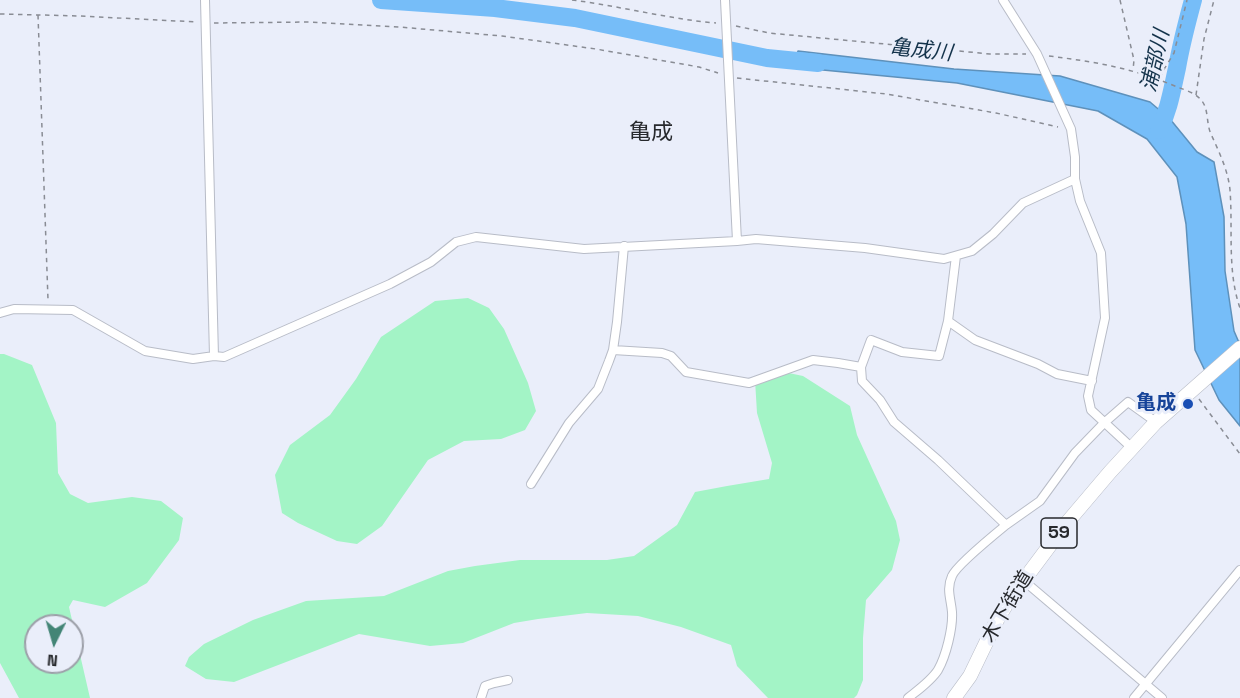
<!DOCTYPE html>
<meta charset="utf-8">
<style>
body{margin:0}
#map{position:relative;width:1240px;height:698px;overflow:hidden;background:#eaeefa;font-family:"Space Grotesk",sans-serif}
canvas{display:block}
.north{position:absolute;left:24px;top:614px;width:60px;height:60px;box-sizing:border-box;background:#eaeefa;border:2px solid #9c9fa8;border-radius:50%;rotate:185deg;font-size:16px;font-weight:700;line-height:24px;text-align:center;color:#27292d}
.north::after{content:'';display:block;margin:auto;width:21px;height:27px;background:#438576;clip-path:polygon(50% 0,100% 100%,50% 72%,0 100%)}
</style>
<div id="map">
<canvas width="1240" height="698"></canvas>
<div class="north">N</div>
</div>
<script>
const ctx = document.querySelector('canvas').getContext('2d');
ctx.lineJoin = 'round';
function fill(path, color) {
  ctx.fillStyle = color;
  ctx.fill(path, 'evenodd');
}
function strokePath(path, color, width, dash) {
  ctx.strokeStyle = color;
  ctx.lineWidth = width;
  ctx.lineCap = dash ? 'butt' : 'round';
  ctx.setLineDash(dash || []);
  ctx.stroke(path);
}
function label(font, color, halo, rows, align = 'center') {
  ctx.font = font + ' "Space Grotesk","Noto Sans JP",sans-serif';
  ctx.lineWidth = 6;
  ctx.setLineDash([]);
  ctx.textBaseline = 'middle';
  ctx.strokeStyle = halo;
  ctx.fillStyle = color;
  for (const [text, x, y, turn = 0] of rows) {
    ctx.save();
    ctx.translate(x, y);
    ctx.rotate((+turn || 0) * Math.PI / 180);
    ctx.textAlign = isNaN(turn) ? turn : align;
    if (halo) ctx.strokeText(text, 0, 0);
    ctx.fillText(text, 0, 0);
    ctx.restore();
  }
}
fill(new Path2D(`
 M468,298L489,308L504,329L528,383L536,411L525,430L501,439L464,441L428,460L382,526L357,544L337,541L298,523L282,513L275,475L290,445L330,415L356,379L381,337L435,301Z
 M0,354H4L32,365L56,423L58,473L70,494L88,503L132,497L161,501L183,518L179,540L147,583L105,607L73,600L69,607L90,698H19L0,663ZM36,626H72V662H36Z
 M784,372L803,376L850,406L857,435L896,521L900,540L892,570L866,600L863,638V680L857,695L854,698H768L737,666L731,645L681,627L638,616L587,613L538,619L514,623L463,643L430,646L359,634L234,682L206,679L185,666L189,657L204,644L253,620L306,601L384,596L448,571L475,566L520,560H607L634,556L677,525L695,492L727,486L769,479L772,463L757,413L755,380Z`), '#a3f4c6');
const water = new Path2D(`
 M798,51L954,69L1060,76L1150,102L1170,119L1197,152L1214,162L1224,217L1225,271L1234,331L1240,345V426L1219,400L1195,350L1186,224L1177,177L1147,139L1098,111L957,83L792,67Z`);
fill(water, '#76bdf8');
strokePath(water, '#5e91bb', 1.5);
strokePath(new Path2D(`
 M381,0L495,8L575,18L767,58L818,63
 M1159,130C1169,110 1172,90 1177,68C1181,45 1187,22 1193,0`), '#76bdf8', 18);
const minor = new Path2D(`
 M205,0L214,356
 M725,0L737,241
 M1003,0L1037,54L1071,129L1075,157V179L1080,201L1101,253L1105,318L1088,396L1091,410L1132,448
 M0,313L14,309L73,310L145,351L193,359L214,356L224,357L390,284L431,262L456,242L476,237L584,249L737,241L756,239L865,248L944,259L972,251L993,234L1023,203L1075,179
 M948,321L975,340L1038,364L1057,374L1092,381
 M613,350L662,353L671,356L686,372L749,383L813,360L838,363L861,367
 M531,484L569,423L598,389L609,361L613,350L617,322L624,246
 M1006,525L1040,501L1075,453L1104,423L1128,402L1156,422
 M1023,580L1162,698
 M481,698L485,686L494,683L508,680
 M908,698C918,690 931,681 938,670C946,656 953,628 952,612C951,599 946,589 952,576C956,566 995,534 1006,525L938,460L894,422L880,400L862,381L861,367L871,340L902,352L939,356L948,321L956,256
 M1134,698L1240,570`);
const primary = new Path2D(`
 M954,698L970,676L997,620L1009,600L1065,525L1110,472L1156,422L1240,348`);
strokePath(minor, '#b8bcc7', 10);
strokePath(primary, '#b8bcc7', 15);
strokePath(new Path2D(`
 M572,0C620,6 668,19 716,23
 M1120,0L1134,60L1133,70
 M0,14L80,16L197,22
 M38,15L48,300
 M214,23L310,22L399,27L502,36L596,49L699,67L718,73
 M736,26L769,33L990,54H1026
 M1049,56C1096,62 1133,68 1177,87C1185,90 1196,93 1201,100C1209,108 1206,124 1211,134C1219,152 1228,170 1230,190C1233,229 1227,271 1240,308
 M737,78L886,94L996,113L1058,127
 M1160,78L1163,71L1174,53L1187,0
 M1196,95L1204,39L1214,0
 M1199,399L1240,454`), '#898c94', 1.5, [4.5, 4.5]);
strokePath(minor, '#fff', 8);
strokePath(primary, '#fff', 14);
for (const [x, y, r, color] of [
 [1188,404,6,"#1a4fb4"]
]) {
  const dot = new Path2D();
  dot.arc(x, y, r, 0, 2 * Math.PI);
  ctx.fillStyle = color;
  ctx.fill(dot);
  strokePath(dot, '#eaeefa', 2);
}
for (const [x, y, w] of [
 [1059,533,36]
]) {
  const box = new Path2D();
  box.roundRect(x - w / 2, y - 15, w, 30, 4.5);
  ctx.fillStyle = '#eaeefa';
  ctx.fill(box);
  strokePath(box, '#27292d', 1.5);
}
label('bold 18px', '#27292d', null, [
 ["59",1059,533]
]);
label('bold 20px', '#164399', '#eaeefa', [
 ["亀成",1176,404]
], 'right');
label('20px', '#27292d', '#eaeefa', [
 ["木下街道",1008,607,-59]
]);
label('italic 21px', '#14334b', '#eaeefa', [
 ["亀成川",921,51,6],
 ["浦部川",1156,61,-77]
]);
label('22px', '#27292d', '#eaeefa', [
 ["亀成",651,133]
]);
</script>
